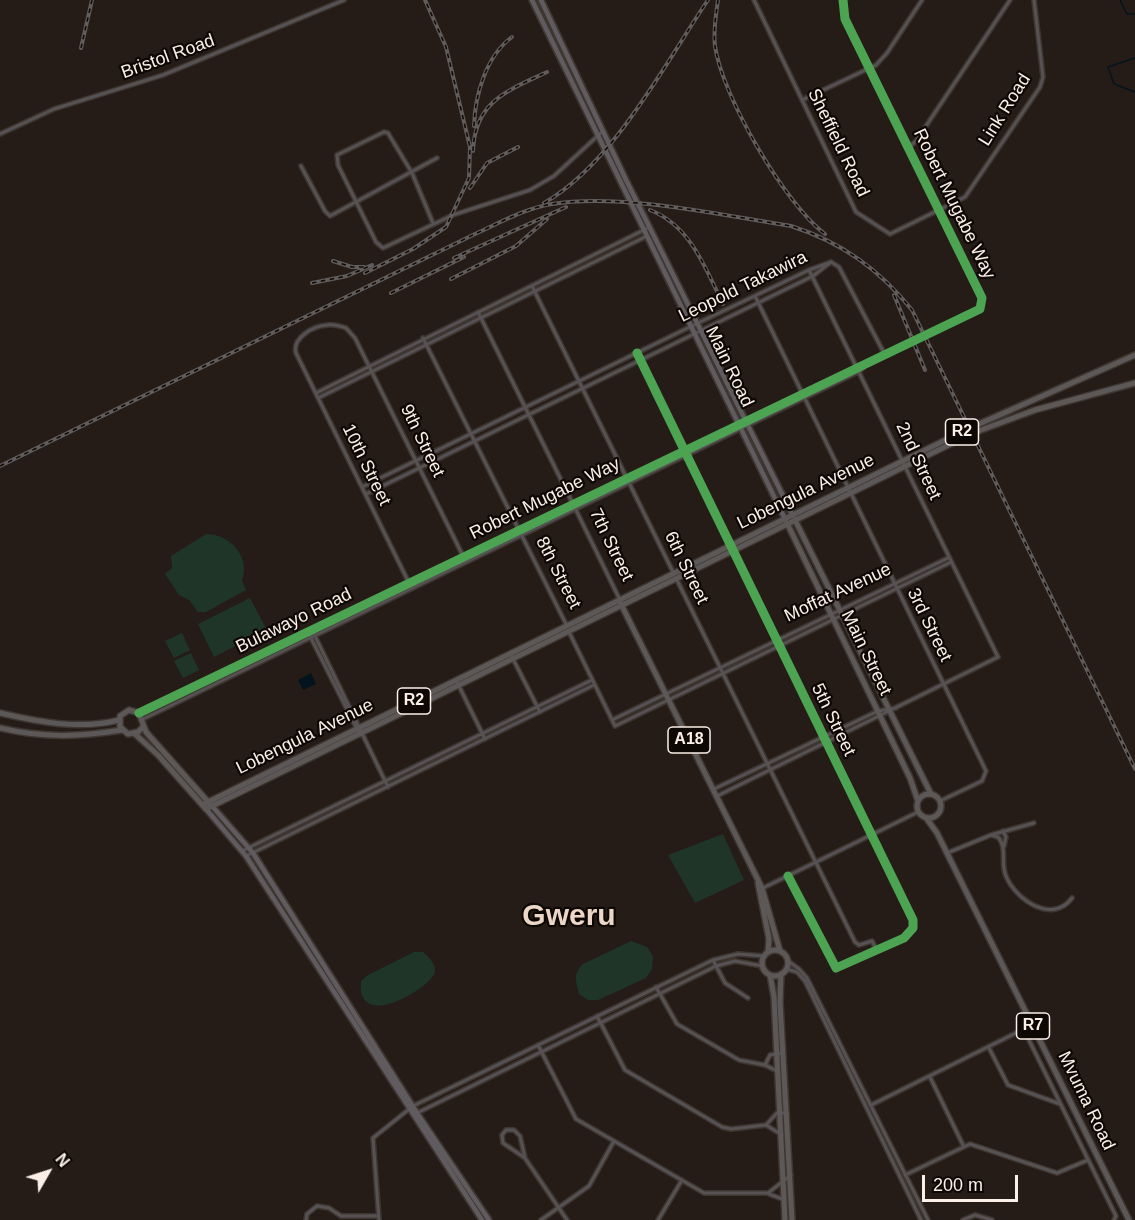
<!DOCTYPE html>
<style>
body{margin:0}
#map{position:relative;width:1135px;height:1220px;overflow:hidden;background:#251c17;font-family:Arial,sans-serif}
canvas{display:block}
.north{position:absolute;left:18px;top:1142px;width:60px;height:60px;-webkit-text-stroke:4px #0e0804;paint-order:stroke;rotate:51deg;font-size:16px;font-weight:700;line-height:24px;text-align:center;color:#fbefe8}
.north::after{content:'';display:block;margin:auto;width:21px;height:27px;background:#fbefe8;clip-path:polygon(50% 0,100% 100%,50% 72%,0 100%)}
.scale{position:absolute;left:922px;top:1175px;width:96px;height:27px;box-sizing:border-box;border:3px solid #fbefe8;border-top:0;padding-left:8px;font-size:18px;line-height:21px;white-space:nowrap;color:#fbefe8;-webkit-text-stroke:4px #0e0804;paint-order:stroke}
</style>
<div id="map">
<canvas width="1135" height="1220"></canvas>
<div class="north">N</div>
<div class="scale">200 m</div>
</div>
<script>
const ctx = document.querySelector('canvas').getContext('2d');
ctx.lineJoin = 'round';
function fill(path, color) {
  ctx.fillStyle = color;
  ctx.fill(path, 'evenodd');
}
function strokePath(path, color, width, dash) {
  ctx.strokeStyle = color;
  ctx.lineWidth = width;
  ctx.lineCap = dash ? 'butt' : 'round';
  ctx.setLineDash(dash || []);
  ctx.stroke(path);
}
function label(font, color, halo, rows, align = 'center') {
  ctx.font = font + ' Arial,sans-serif';
  ctx.lineWidth = 4.5;
  ctx.setLineDash([]);
  ctx.textBaseline = 'middle';
  ctx.strokeStyle = halo;
  ctx.fillStyle = color;
  for (const [text, x, y, turn = 0] of rows) {
    ctx.save();
    ctx.translate(x, y);
    ctx.rotate((+turn || 0) * Math.PI / 180);
    ctx.textAlign = isNaN(turn) ? turn : align;
    if (halo) ctx.strokeText(text, 0, 0);
    ctx.fillText(text, 0, 0);
    ctx.restore();
  }
}
fill(new Path2D(`
 M206,534C230,534 251,557 242,581L246,590L206,612H198L189,600L179,595L165,574L172,568L171,556Z
 M250,598L267,630L214,657L198,624Z
 M182,633L190,650L174,658L165,641Z
 M191,653L199,670L183,678L174,661Z
 M723,834L744,880L695,903L668,855Z
 M631,941L647,947L653,956L652,969L646,978L598,1000H588L579,994C576,981 573,973 583,964Z
 M414,952H423C429,957 436,964 435,972C432,987 356,1034 361,981L368,975Z`), '#1e3527');
fill(new Path2D(`
 M311,673L316,684L303,690L298,680Z`), '#03141d');
strokePath(new Path2D(`
 M1120,0L1127,14H1135
 M1135,58L1108,67L1114,84L1135,92`), '#03141d', 1.5);
const minor = new Path2D(`
 M754,0L856,212L890,234L965,197L1040,87L1043,77L1034,0
 M802,100L876,65L887,53L922,0
 M0,134L54,109L163,75L344,0
 M908,148L916,141L1010,0
 M301,166L325,211L330,216L437,158
 M433,223L412,173L388,133L384,132L337,155L338,165L376,242L383,248L453,215L530,190L554,176L603,131
 M831,262L839,267L885,355
 M532,286L673,572
 M755,296L986,771L982,781L940,801
 M478,312L573,504
 M423,338L567,626
 M637,353L730,546
 M316,393L650,227
 M318,398L647,236
 M362,487L698,323L809,270L831,262
 M366,494L813,276L831,262
 M576,510L620,600
 M733,552L913,920V928L904,938L836,968L788,876
 M676,578L855,942L859,945L872,941L877,951
 M409,583L296,353C292,338 313,326 327,325C333,324 340,326 346,328L355,338L466,562
 M312,630L388,787
 M308,632L360,735
 M569,632L615,726L951,562
 M510,653L540,712
 M456,680L485,739
 M139,713L980,309L982,298L845,19L843,0
 M143,719L804,398L860,371L866,365
 M612,720L948,558
 M714,789L878,711L896,708
 M717,796L998,657L809,270
 M1003,831L1006,837L1004,846
 M991,835L998,837C1008,848 1000,863 1006,876C1015,899 1052,925 1072,898
 M242,851L592,680
 M947,853L991,835L1034,823
 M246,856L594,685
 M763,888L918,812
 M713,960L725,983L748,998
 M788,961L799,969L807,978L928,1220
 M786,969L797,972L805,981L921,1220
 M656,987L677,1024L739,1060L765,1065L777,1071
 M597,1016L625,1070L722,1127L731,1129L766,1125L777,1113H787
 M1024,1030L1116,1216L1114,1220
 M538,1045L576,1119L704,1193H768L791,1175
 M989,1048L1008,1085L1060,1104
 M765,1065L770,1055L783,1053
 M930,1077L963,1145
 M871,1105L1032,1025
 M417,1113L716,966L735,961L762,966
 M766,1125L782,1135
 M525,1158L503,1143L502,1135L506,1130H514L520,1136L525,1158L567,1220
 M905,1175L970,1144L1057,1173L1088,1160
 M769,1194L785,1200
 M306,1220L307,1214L317,1206L329,1208L341,1216H378
 M379,1220L373,1138L413,1106L713,960L738,954L764,956
 M541,1220L589,1186L614,1141
 M658,1220L682,1180
 M963,1220L975,1215L992,1220`);
const major = new Path2D(`
 M532,0L785,519
 M541,0L626,180L793,516
 M212,806L253,853L417,1113L489,1220
 M206,809L246,856L482,1220`);
const highway = new Path2D(`
 M795,520L931,794
 M787,523L910,778L918,801
 M620,602L762,888L780,951
 M0,713C38,722 80,730 119,720
 M143,727L138,732L128,734L120,727V716L129,710L139,713L146,732L209,803
 M0,728C42,738 79,737 122,730
 M135,734L158,755L206,809L973,433L1035,410L1135,383
 M917 806a12 12 0 1 1 24 0a12 12 0 1 1-24 0Z
 M202,805L970,428L1135,355
 M927,819L937,833L1129,1220
 M758,883L769,939L768,952
 M762 963a13 13 0 1 1 26 0a13 13 0 1 1-26 0Z
 M781,974L780,1002L792,1220
 M770,975L774,997L785,1220`);
strokePath(minor, '#3e3631', 6);
strokePath(major, '#3e3631', 8);
strokePath(highway, '#3e3631', 8);
strokePath(minor, '#565254', 3);
strokePath(major, '#5f5b5e', 4.5);
strokePath(highway, '#5c5858', 5);
const rail = new Path2D(`
 M718,0C716,15 713,31 715,46C722,96 785,204 825,234
 M81,48L92,0
 M474,126C475,95 486,56 512,37
 M473,151C475,101 507,91 547,72
 M470,188L487,163L518,147
 M544,203C613,164 664,65 708,0
 M650,210C691,226 705,268 723,304
 M454,258L566,207
 M333,261L352,267H364
 M365,273L413,249L446,227L469,178L470,147L446,47L425,0
 M451,279L516,246L547,219
 M312,283L347,276L372,265
 M391,293L464,257
 M894,295L925,370
 M0,466L475,234C499,223 526,208 552,204C622,193 720,215 791,226C841,242 879,269 912,310L1135,769`);
strokePath(rail, '#605c5c', 4);
strokePath(rail, '#0e0804', 1.5, [4.5]);
strokePath(new Path2D(`
 M637,353L913,920V928L904,938L836,968L788,876
 M139,713L980,309L982,298L845,19L843,0`), '#4ca352', 9);
for (const [x, y, w] of [
 [962,432,33],
 [414,701,33],
 [689,740,42],
 [1033,1026,33]
]) {
  const box = new Path2D();
  box.roundRect(x - w / 2, y - 13, w, 26, 4.5);
  ctx.fillStyle = '#0e0804';
  ctx.fill(box);
  strokePath(box, '#fbefe8', 1.5);
}
label('bold 16px', '#fbefe8', null, [
 ["R2",962,432],
 ["R2",414,701],
 ["A18",689,740],
 ["R7",1033,1026]
]);
label('18px', '#fbefe8', '#0e0804', [
 ["Bristol Road",168,57,-20],
 ["Link Road",1005,110,-58],
 ["Sheffield Road",838,143,64],
 ["Robert Mugabe Way",954,204,64],
 ["Leopold Takawira",743,287,-26],
 ["Main Road",729,367,64],
 ["9th Street",422,441,64],
 ["2nd Street",918,461,65],
 ["10th Street",366,465,64],
 ["Lobengula Avenue",806,492,-26],
 ["Robert Mugabe Way",545,499,-26],
 ["7th Street",611,545,64],
 ["6th Street",686,568,64],
 ["8th Street",558,573,63],
 ["Moffat Avenue",838,593,-25],
 ["Bulawayo Road",294,621,-26],
 ["3rd Street",929,625,64],
 ["Main Street",866,653,64],
 ["5th Street",833,720,64],
 ["Lobengula Avenue",305,737,-26],
 ["Mvuma Road",1086,1101,64]
]);
label('bold 30px', '#ecd6c8', '#0e0804', [
 ["Gweru",569,917]
]);
</script>
